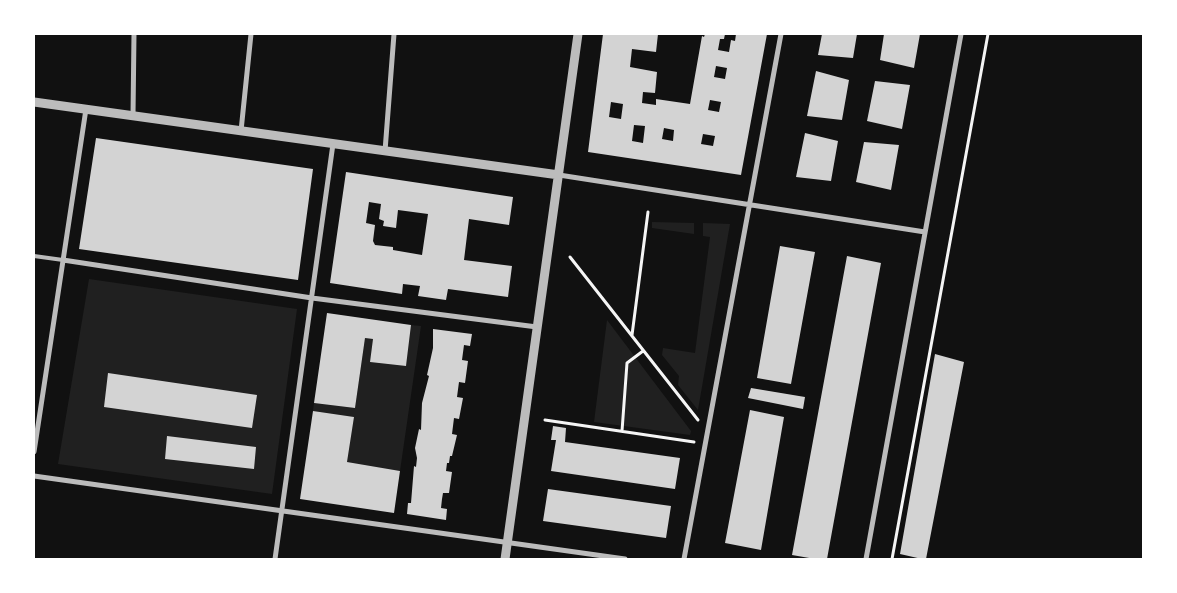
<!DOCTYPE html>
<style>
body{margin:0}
#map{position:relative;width:1177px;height:593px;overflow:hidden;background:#111;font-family:Montserrat,sans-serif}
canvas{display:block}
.frame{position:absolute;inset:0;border:35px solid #fff;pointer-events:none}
</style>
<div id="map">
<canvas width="1177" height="593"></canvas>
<div class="frame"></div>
</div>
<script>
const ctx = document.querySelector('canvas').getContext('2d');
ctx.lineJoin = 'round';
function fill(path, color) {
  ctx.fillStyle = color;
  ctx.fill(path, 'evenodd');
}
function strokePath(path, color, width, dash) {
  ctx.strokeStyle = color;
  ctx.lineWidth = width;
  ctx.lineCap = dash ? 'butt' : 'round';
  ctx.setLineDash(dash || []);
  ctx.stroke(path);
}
fill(new Path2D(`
 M652,222L694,223V234L652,228Z
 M703,223L730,224L698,410L678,385L679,376L662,355L663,348L695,353L710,237L703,236Z
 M89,279L297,309L272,494L58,464Z
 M607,320L691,431L690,435L594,422Z
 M411,325L421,326L400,471L347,462L354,417L313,411L314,403L355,408L365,338L373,339L370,362L406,366Z`), '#202020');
fill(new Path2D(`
 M603,34H658L656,52L632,49L630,67L657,72L655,93L643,92L642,103L656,105V99L690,104L702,36L704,37L705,34H725L724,39H720L718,50L729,52L731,40L735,41L736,34H767L741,175L588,152ZM716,66L727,68L725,79L714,77ZM710,100L721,102L719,112L708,110ZM611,102L623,104L621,119L609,117ZM634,125L645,126L643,143L632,141ZM664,128L674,130L673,141L662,139ZM703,134L715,136L713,146L701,144Z
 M822,34H857L853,58L818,55Z
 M884,34H920L914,68L880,60Z
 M816,71L849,80L842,120L807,116Z
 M875,81L910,85L902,129L867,121Z
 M805,133L838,141L831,181L796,177Z
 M96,138L313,169L298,280L79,249Z
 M864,142L899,145L891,190L856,182Z
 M346,172L513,197L509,225L469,219L464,260L512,266L508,297L448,289L446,300L418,296L420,286L403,284L402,294L330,283ZM369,202L381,204L379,219L384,221L383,226L396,228L398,210L428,214L422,255L393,250V247L375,245L373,241L375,225L366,223Z
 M780,246L815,252L791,384L757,378Z
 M847,256L881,263L827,559H815L792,555Z
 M327,313L411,325L406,366L370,362L373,339L365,338L355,408L314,403Z
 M433,329L472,334L470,346L464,345L462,360L468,361L465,383L459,382L457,397L463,398L459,419L454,418L452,434L457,435L452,456H450L449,463H447L446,471L452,472L449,493H443L442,499L441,508L447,509L446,520L407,514L408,503H411L414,466L416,467L417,458L415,448L419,429L421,430L422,403L429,376L427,375L433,348Z
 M935,354L964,362L926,559H922L900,554Z
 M108,373L257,395L252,428L104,407Z
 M751,388L805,397L803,409L748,398Z
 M750,410L784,417L761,550L725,543Z
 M313,411L354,417L347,462L400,471L394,513L300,499Z
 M553,426L566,428L565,442L680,458L675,489L551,471L556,440H551Z
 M167,436L256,447L254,469L165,459Z
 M548,489L671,506L666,538L543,521Z`), '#d3d3d3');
strokePath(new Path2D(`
 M570,257L698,420
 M632,335L648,212
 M545,420L694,442
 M622,431L627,363L643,351
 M892,559L988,34`), '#f5f5f5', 3);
strokePath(new Path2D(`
 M34,256L63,260`), '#bcbcbc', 4);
strokePath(new Path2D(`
 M133,115L134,34
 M241,131L251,34
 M385,151L394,34
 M559,175L925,232
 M63,260L312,298L537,327
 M34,452L86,109
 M34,476L625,559
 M275,559L333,144
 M684,559L781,34
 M866,559L961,34`), '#bcbcbc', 5);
strokePath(new Path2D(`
 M34,102L559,175
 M505,559L578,34`), '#bcbcbc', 9);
</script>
